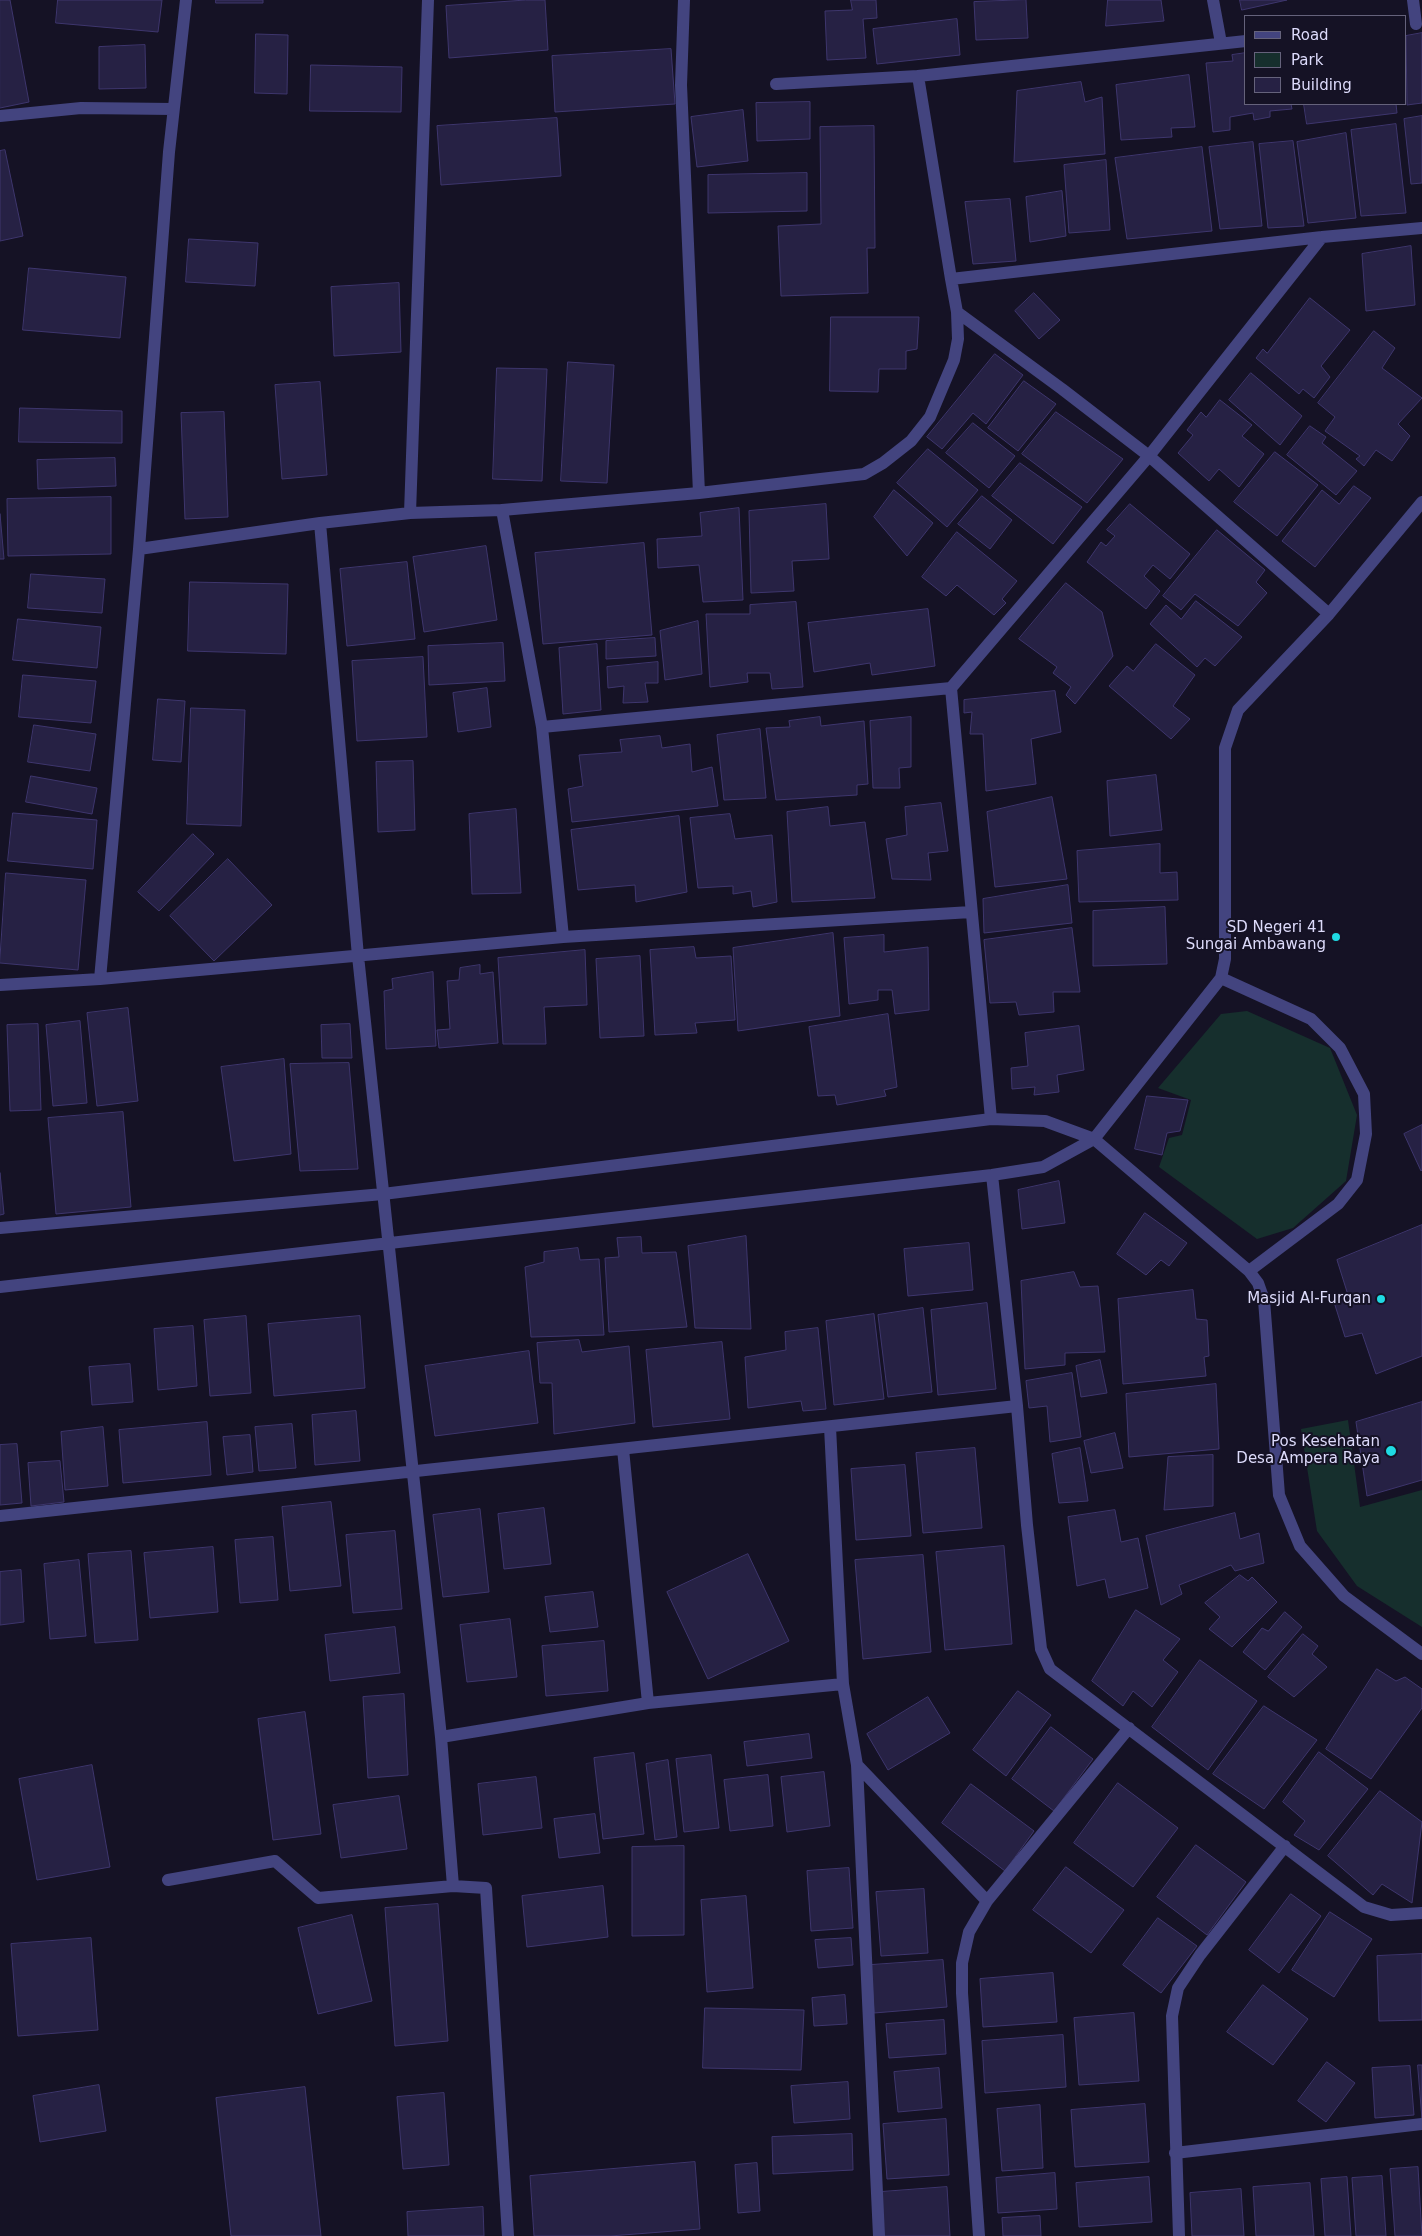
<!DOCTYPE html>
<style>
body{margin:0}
#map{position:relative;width:1422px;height:2236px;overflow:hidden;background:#151225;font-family:"DejaVu Sans",sans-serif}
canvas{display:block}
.legend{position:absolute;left:1244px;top:15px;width:162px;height:90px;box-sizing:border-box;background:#151225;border:1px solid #65627b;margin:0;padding:6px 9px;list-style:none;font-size:15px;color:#dddbfb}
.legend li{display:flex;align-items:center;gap:10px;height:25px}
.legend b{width:25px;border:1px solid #65627b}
</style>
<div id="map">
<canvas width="1422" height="2236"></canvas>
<ul class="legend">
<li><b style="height:6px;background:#43447f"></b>Road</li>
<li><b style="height:14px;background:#162f2d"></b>Park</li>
<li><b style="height:14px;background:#262144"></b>Building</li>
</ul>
</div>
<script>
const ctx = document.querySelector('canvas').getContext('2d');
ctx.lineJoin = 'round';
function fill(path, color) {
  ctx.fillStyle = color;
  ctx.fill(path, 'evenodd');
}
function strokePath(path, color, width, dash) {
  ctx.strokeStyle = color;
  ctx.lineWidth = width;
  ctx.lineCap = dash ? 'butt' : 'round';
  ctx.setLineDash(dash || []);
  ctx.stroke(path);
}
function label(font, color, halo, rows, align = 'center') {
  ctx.font = font + ' "DejaVu Sans",sans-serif';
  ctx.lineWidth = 4;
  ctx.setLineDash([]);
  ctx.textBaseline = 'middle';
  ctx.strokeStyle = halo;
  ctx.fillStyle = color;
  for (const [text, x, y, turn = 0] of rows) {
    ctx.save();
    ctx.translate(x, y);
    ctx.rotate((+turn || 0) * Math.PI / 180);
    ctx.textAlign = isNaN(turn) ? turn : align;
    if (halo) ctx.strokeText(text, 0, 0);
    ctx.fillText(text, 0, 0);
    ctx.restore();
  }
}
fill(new Path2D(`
 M1247,1011L1330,1048L1357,1115L1346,1181L1293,1228L1257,1239L1159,1167L1169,1138L1182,1135L1191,1100L1158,1088L1221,1014Z
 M1348,1420L1360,1507L1422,1490V1627L1357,1586L1317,1531L1301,1429Z`), '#162f2d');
const building = new Path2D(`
 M0,0H10L29,102L0,108Z
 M58,0H162L158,32L56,23Z
 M216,0H263V3H216Z
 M526,0H545L548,50L449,58L446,6Z
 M851,0H876L877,18L863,19L866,58L827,60L825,11L852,10Z
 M1026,0L1028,38L976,40L974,2Z
 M1108,0H1161L1164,21L1106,26Z
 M1240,0H1287L1242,10Z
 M957,19L960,55L877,64L873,29Z
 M1422,33V103L1407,105L1406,36Z
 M256,34L288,35L287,94L255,93Z
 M145,45L146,88L99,89V47Z
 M671,49L675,104L555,112L552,56Z
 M1246,53V104H1291L1292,109L1270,111V117L1254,120L1253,113L1230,117V130L1213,132L1206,63L1233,61L1232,55Z
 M311,65L402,67L401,112L310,111Z
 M1189,75L1195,127L1171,128L1172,137L1121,140L1116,85Z
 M1081,82L1085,102L1102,97L1105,154L1014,162L1017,91Z
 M810,102V139L757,141L756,103Z
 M1304,104H1396L1397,113L1307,124Z
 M743,110L748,161L697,167L691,117Z
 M1422,116V183L1411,184L1404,119Z
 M557,118L561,176L441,185L437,126Z
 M1396,124L1406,213L1361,216L1351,130Z
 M874,126L875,248H867L868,293L781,296L778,226L821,224L820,127Z
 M1346,133L1356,218L1308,223L1297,142Z
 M1293,141L1304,226L1268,228L1259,144Z
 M1253,142L1262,226L1220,229L1209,147Z
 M1202,147L1212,231L1127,239L1115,158Z
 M5,150L23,236L0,241V151Z
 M1106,160L1110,230L1069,233L1064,165Z
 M807,173V211L708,213V175Z
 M1062,191L1066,236L1030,242L1026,197Z
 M1010,199L1016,261L973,264L965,202Z
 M189,239L258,243L255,286L186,282Z
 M1411,246L1415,305L1366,311L1362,254Z
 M29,268L126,277L120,338L23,330Z
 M399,283L401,352L334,356L331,287Z
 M1034,293L1060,320L1039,339L1015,311Z
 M1310,298L1350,330L1321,366L1330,377L1314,398L1303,389L1299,394L1256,358L1263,349L1267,353Z
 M831,317H919L917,349L906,351V369H879L878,392L830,391Z
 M1374,331L1395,348L1382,368L1422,398L1398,424L1410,436L1392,461L1376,450L1364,466L1356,459L1360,456L1325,431L1335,417L1318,403Z
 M995,354L1023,375L986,424L973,413L942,449L927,437Z
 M568,362L614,365L607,483L561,481Z
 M497,368L547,369L542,481L493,479Z
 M1251,373L1302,416L1280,445L1229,400Z
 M1024,381L1056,404L1018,451L988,428Z
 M320,382L327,475L282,479L275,385Z
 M1220,400L1252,425L1242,436L1264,454L1239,487L1219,469L1209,481L1178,453L1193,435L1187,430L1201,412L1206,417Z
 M20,408L122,411V443L19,442Z
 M224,412L228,517L185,519L181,413Z
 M1056,412L1123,459L1087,503L1022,454Z
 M973,423L1015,456L989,488L946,453Z
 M1310,426L1326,437L1322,443L1357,471L1336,495L1287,455Z
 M928,449L978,490L947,527L897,483Z
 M1275,452L1318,485L1277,536L1234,502Z
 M115,458L116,486L38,489L37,460Z
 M1020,463L1082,507L1053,544L992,496Z
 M1354,486L1371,498L1315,567L1282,541L1322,490L1339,504Z
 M894,490L933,523L907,556L874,517Z
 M982,496L1012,520L990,549L958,524Z
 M111,497V554L8,556L7,499Z
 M826,504L829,559L792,561L794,591L751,593L749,511Z
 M1130,504L1190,554L1170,579L1153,565L1144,576L1160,591L1146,609L1087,562L1101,542L1106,546L1115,536L1107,530Z
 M739,508L743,600L703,602L699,565L658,568L657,539L702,536L700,513Z
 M0,514L4,559H0Z
 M1217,530L1265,570L1256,582L1267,593L1238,626L1195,594L1181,610L1163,596Z
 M957,532L1017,581L1002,599L1006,603L994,615L957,585L946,596L922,577Z
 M644,543L652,635L543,644L535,553Z
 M486,546L497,620L424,632L413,557Z
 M407,562L415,639L347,646L340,569Z
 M31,574L105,579L102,613L28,608Z
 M190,582L288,584L286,654L188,651Z
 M1066,583L1102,612L1113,656L1075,704L1066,695L1071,687L1053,673L1057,667L1019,639Z
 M1196,601L1242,637L1215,666L1205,658L1197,667L1150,624L1166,605L1181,619Z
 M796,602L803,687L772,689L770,673H747L748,682L710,687L706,614H750V605Z
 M928,609L935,666L872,675L870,663L814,672L808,623Z
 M18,619L101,627L97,668L13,660Z
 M698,621L702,674L665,680L660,631Z
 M655,638L656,656L606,659V641Z
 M503,643L505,681L429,685L428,646Z
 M597,644L601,710L563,714L559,648Z
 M1156,644L1195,675L1173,706L1190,719L1171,739L1109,686L1127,666L1133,671Z
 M423,657L427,737L357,741L352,661Z
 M658,662V683H645L648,702L623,703L624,686L608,688L607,667Z
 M23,675L96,681L91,723L19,717Z
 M487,688L491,727L458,732L453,693Z
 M1055,691L1061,732L1031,739L1036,784L986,791L983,734H970L972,712L964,713V700Z
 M158,699L185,701L181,762L153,760Z
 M191,708L245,710L241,826L187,824Z
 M820,717L821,726L864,721L868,784L857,785V795L776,800L766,728L790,727L789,721Z
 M911,717V767L899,768L900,788H873L870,721Z
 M34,725L96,734L90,771L28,762Z
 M760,729L766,798L724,800L717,735Z
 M660,736L662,748L690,744L692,772L712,767L718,806L572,822L568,789L583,786L579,755L622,752L620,740Z
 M413,761L415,830L378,832L376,762Z
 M1156,775L1162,830L1110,836L1107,781Z
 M31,776L97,788L92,814L26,802Z
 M1052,797L1067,879L995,887L987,812Z
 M941,803L948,851L928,853L931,880L892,879L886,839L907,835L905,807Z
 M828,807L830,826L865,822L875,898L792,902L787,812Z
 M516,809L521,893L472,894L469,814Z
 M13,813L97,820L93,869L8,861Z
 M730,814L735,839L772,835L777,902L753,907L751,891L733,894V886L698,888L690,818Z
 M679,816L687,892L636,902L635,885L578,890L571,830Z
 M193,834L214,854L159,911L138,892Z
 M1160,844V873L1177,872L1178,900L1079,902L1077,851Z
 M228,859L272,905L214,961L170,916Z
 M6,873L86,880L78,970L0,963Z
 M1068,885L1072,923L984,933L983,899Z
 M1165,907L1167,964L1093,966V911Z
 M1072,928L1080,992H1053L1054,1012L1019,1015L1016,1002L990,1003L984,940Z
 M833,933L840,1016L738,1031L733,948Z
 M884,935V952L928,947L929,1010L895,1014L892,990H878V1000L849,1004L844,938Z
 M694,947L696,958L731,956L735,1020L695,1023L697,1033L655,1035L650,950Z
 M585,950L587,1005L544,1007L546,1044H503L498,958Z
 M640,956L644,1036L600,1038L596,959Z
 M480,965V974L493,972L498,1043L439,1048L437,1030L450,1029L447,981L459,980L460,968Z
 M433,972L436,1046L386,1049L384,991L393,989L392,979Z
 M128,1008L138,1101L97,1106L87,1013Z
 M888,1014L897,1087L884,1090L886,1096L837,1105L835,1095L818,1096L809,1027Z
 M80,1021L87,1103L53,1106L46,1025Z
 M38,1024L41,1110L10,1111L7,1025Z
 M350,1024L352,1058H322L321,1025Z
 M1079,1026L1084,1070L1057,1075L1059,1092L1034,1095L1035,1087L1012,1089L1011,1068L1028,1066L1025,1033Z
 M284,1059L291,1154L234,1161L221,1067Z
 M349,1063L358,1169L300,1171L290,1064Z
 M1147,1096L1188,1100L1180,1131L1167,1133L1162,1155L1135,1149Z
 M123,1112L131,1207L56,1214L48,1118Z
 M1422,1125V1170L1421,1171L1404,1134Z
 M0,1173L4,1214L0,1215Z
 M1059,1181L1065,1223L1022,1229L1018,1190Z
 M1145,1213L1187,1243L1169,1266L1161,1260L1146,1275L1117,1254Z
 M1422,1225V1356L1376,1374L1362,1333L1345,1337L1334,1302L1348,1295L1337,1260Z
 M746,1236L751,1329L695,1328L688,1246Z
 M641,1237L642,1253L676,1252L687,1327L609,1332L605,1258L619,1257L617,1238Z
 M969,1243L973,1290L908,1296L904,1249Z
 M578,1248L580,1260L599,1259L604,1335L531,1337L525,1267L544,1262V1252Z
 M1074,1272L1080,1287L1098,1286L1105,1352L1065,1353V1365L1025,1369L1021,1281Z
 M1193,1290L1196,1319L1207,1320L1209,1356L1204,1357L1206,1376L1123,1384L1118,1299Z
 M987,1303L996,1389L938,1395L931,1310Z
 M923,1308L932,1392L888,1397L878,1315Z
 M874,1314L884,1399L834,1405L826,1321Z
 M246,1316L251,1393L210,1396L204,1320Z
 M360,1316L365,1388L274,1396L268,1324Z
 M193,1326L197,1386L158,1390L154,1329Z
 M818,1328L826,1409L803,1411L801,1401L748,1408L745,1357L786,1350L785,1332Z
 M579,1340L582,1352L629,1346L635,1423L554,1434L552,1383H540L537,1343Z
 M722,1342L730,1419L653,1427L646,1350Z
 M529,1351L538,1423L435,1436L425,1366Z
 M1100,1360L1107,1393L1081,1397L1076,1366Z
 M130,1364L133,1402L92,1405L89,1367Z
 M1072,1373L1081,1437L1050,1442L1047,1406L1029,1408L1026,1381Z
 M1216,1384L1219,1449L1129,1457L1126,1394Z
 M1422,1402V1480L1367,1496L1356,1422Z
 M356,1411L360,1461L315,1465L312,1415Z
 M207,1422L211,1475L123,1483L119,1430Z
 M292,1424L296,1468L259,1471L255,1427Z
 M103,1427L108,1486L65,1490L61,1432Z
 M1115,1433L1123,1468L1091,1473L1084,1441Z
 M250,1435L253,1472L227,1475L223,1437Z
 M17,1444L22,1503L0,1505V1445Z
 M975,1448L982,1528L923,1533L916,1453Z
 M1080,1448L1088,1501L1059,1503L1052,1454Z
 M1213,1455V1506L1164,1510L1168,1457Z
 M60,1461L64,1502L31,1506L28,1463Z
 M905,1465L911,1536L856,1540L851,1469Z
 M331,1502L341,1586L290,1591L282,1507Z
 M544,1508L551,1564L504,1569L498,1514Z
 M480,1509L489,1592L443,1597L433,1515Z
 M1115,1510L1121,1542L1138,1538L1148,1588L1109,1598L1105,1579L1077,1586L1068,1517Z
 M1235,1513L1240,1539L1259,1533L1264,1563L1235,1571L1231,1565L1179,1585L1182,1594L1161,1605L1146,1536Z
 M395,1531L402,1609L353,1613L346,1535Z
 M273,1537L278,1600L240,1603L235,1540Z
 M1004,1546L1012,1644L945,1650L936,1552Z
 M213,1547L218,1612L150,1618L144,1553Z
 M131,1551L138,1640L95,1643L88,1554Z
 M748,1554L789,1641L708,1679L667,1592Z
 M923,1555L931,1652L863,1659L855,1560Z
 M79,1560L86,1636L50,1639L44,1564Z
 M21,1570L24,1622L0,1625V1572Z
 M1240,1575L1248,1581L1252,1577L1277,1602L1232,1647L1209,1629L1220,1617L1205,1603Z
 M593,1592L598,1627L550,1632L545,1597Z
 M1136,1610L1180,1639L1163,1660L1178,1672L1152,1707L1133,1691L1123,1706L1092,1681Z
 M1285,1612L1302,1627L1265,1670L1243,1652L1262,1628L1268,1631Z
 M510,1619L517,1677L467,1682L460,1625Z
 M395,1627L400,1673L330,1681L325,1635Z
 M1303,1634L1318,1646L1312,1654L1327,1667L1294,1697L1268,1677Z
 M604,1641L608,1691L546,1696L542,1646Z
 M1200,1660L1257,1701L1208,1770L1152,1727Z
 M1377,1669L1396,1681L1405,1677L1422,1689V1708L1371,1779L1326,1749Z
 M1018,1691L1051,1715L1006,1776L973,1750Z
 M404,1694L408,1775L368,1778L363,1697Z
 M928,1697L950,1733L888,1770L867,1734Z
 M1264,1706L1317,1740L1264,1809L1213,1774Z
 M305,1712L321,1834L273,1840L258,1719Z
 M1051,1727L1093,1759L1054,1811L1012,1779Z
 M809,1734L812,1758L747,1766L744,1742Z
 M1319,1752L1368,1789L1319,1850L1294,1835L1305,1821L1283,1802Z
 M634,1753L644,1834L603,1839L594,1758Z
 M711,1755L719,1828L684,1832L676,1759Z
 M668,1760L677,1837L655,1840L646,1764Z
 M92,1765L110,1867L37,1880L19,1779Z
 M824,1772L830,1826L787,1832L781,1777Z
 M768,1775L773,1826L730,1831L724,1780Z
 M536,1777L542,1828L483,1835L478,1784Z
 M1118,1783L1178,1828L1133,1887L1074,1843Z
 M971,1784L1034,1831L1005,1871L942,1823Z
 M1380,1791L1422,1822L1412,1903L1382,1884L1373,1895L1328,1856Z
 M399,1796L407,1849L341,1858L333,1805Z
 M595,1814L600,1853L559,1858L554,1819Z
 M1196,1845L1246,1882L1207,1935L1157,1897Z
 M684,1846V1935L632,1936V1847Z
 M1066,1867L1124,1910L1091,1953L1033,1910Z
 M849,1868L853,1928L811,1931L807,1871Z
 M603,1886L608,1937L527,1947L522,1896Z
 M924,1889L928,1953L881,1956L876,1892Z
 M1291,1894L1321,1916L1279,1973L1249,1950Z
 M746,1896L753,1988L707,1992L701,1900Z
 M438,1904L448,2041L395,2046L385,1908Z
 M1330,1912L1372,1939L1334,1997L1292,1970Z
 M352,1915L372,2001L318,2014L298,1928Z
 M1158,1918L1197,1946L1161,1993L1123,1965Z
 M91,1938L98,2030L18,2036L11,1944Z
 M851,1938L853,1965L818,1968L815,1940Z
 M1422,1954V2020L1379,2021L1377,1956Z
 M943,1960L947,2007L874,2013L871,1965Z
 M1053,1973L1057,2022L983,2027L980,1979Z
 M1263,1985L1308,2019L1273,2065L1227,2032Z
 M845,1995L847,2024L814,2026L812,1998Z
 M705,2008L804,2010L801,2070L703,2068Z
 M1134,2013L1139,2081L1079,2085L1074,2018Z
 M944,2020L946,2054L889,2058L886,2024Z
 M1063,2035L1066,2087L985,2093L982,2041Z
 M1327,2062L1355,2083L1326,2122L1298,2101Z
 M1418,2065H1422V2119Z
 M1410,2066L1414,2115L1375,2118L1372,2068Z
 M939,2068L942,2108L898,2112L894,2072Z
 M848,2082L850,2119L794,2123L791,2086Z
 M99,2085L106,2131L40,2142L33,2096Z
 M305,2087L321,2236H231L216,2098Z
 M444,2093L449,2165L403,2169L397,2097Z
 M1145,2104L1149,2162L1075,2167L1071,2110Z
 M1040,2105L1043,2168L1002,2171L997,2109Z
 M946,2119L949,2175L887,2179L883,2124Z
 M852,2134L853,2170L773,2174L772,2137Z
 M695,2162L700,2229L610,2236H534L530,2176Z
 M757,2163L760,2211L738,2213L735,2165Z
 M1418,2167L1422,2236H1395L1390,2169Z
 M1055,2173L1057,2209L998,2213L996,2178Z
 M1382,2176L1386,2236H1356L1352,2178Z
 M1149,2177L1152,2222L1079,2227L1076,2183Z
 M1347,2177L1351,2236H1325L1321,2179Z
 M1310,2183L1314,2236H1256L1253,2187Z
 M947,2187L950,2236H884L881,2192Z
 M1241,2189L1244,2236H1192L1190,2193Z
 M483,2207L484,2236H408L407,2212Z
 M1040,2216L1041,2236H1003L1002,2218Z`);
fill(building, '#262144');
strokePath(building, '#3e366d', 1);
strokePath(new Path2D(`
 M684,0L681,85L699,493
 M1213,0L1221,43
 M1413,0L1416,24
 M918,76L951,279L1322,237L1422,228
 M776,84L918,76L1246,41
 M0,116L81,108L173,109
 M957,312L1062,389L1149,456L1329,614
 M1422,502L1329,614L1238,710L1225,748V959L1221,978L1094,1139L1249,1271L1258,1283L1264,1300L1279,1495L1300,1546L1344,1596L1422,1654
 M502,510L542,727
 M410,513L428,0
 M139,549L320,523L410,513L502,510L699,493L864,474L883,463L911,441L930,417L954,360L958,339L957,312L951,279
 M563,937L542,727L951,688
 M1221,978L1311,1019L1340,1048L1364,1094L1366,1134L1357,1180L1338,1204L1249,1271
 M100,979L139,549L169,152L186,0
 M0,985L100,979L563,937L971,912
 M991,1119L951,688L1149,456L1322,237
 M992,1175L1017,1406L1027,1525L1041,1649L1050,1669L1364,1907L1391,1915L1422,1913
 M0,1228L383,1194L991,1119L1045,1121L1094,1139
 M0,1287L992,1175L1043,1167L1094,1139
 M830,1427L843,1684L857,1765L987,1901
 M623,1449L648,1703
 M0,1516L1017,1406
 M441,1737L648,1703L843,1684
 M857,1765L879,2236
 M168,1880L275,1861L318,1898L453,1886L441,1737L358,956L320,523
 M453,1886L486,1888L508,2236
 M1175,2153L1422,2124
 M979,2236L962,1993V1963L969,1932L987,1901L1129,1728
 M1179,2236L1172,2016L1178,1988L1200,1955L1285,1846`), '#43447f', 12);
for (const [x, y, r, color] of [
 [1336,937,5,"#1fdae3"],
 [1381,1299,5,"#1fdae3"],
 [1391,1451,6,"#1fdae3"]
]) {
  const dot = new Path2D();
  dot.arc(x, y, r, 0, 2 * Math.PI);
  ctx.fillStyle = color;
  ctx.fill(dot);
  strokePath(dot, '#151225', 2);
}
label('15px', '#dddbfb', '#151225', [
 ["SD Negeri 41",1326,928],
 ["Sungai Ambawang",1326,945],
 ["Masjid Al-Furqan",1371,1299],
 ["Pos Kesehatan",1380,1442],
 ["Desa Ampera Raya",1380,1459]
], 'right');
</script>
